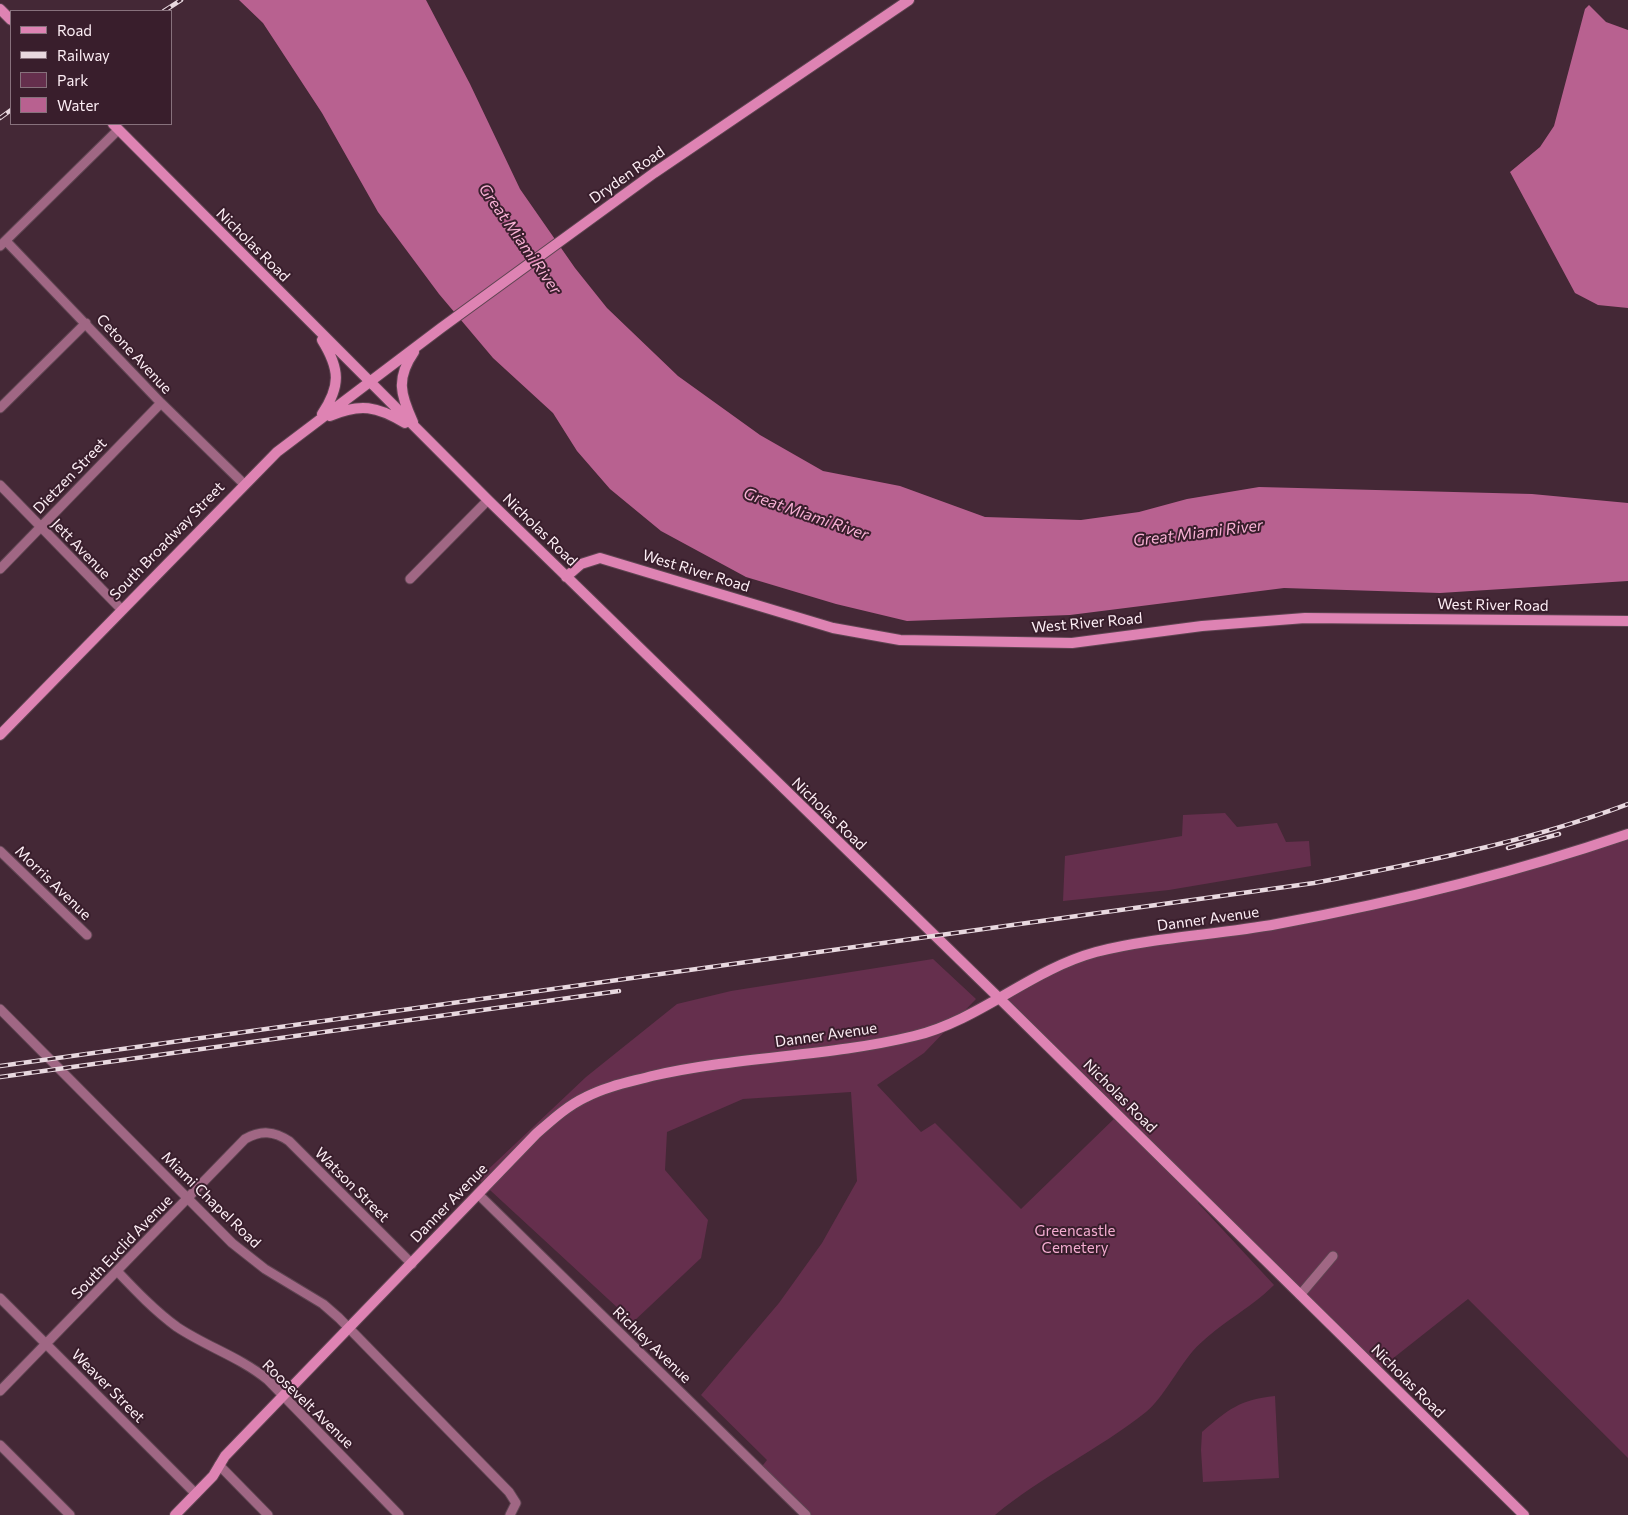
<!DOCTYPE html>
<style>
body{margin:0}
#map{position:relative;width:1628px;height:1515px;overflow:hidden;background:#442836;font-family:Commissioner,sans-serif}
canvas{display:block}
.legend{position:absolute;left:10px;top:10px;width:162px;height:115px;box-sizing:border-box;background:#391e2c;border:1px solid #87717c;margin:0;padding:6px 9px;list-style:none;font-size:15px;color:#fdeef5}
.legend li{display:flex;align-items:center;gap:10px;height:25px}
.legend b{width:25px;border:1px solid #87717c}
</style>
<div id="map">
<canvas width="1628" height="1515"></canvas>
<ul class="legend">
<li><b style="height:6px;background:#de83b3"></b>Road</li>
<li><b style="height:6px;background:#e8d8df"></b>Railway</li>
<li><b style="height:14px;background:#652f4d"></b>Park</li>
<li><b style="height:14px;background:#b86190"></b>Water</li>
</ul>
</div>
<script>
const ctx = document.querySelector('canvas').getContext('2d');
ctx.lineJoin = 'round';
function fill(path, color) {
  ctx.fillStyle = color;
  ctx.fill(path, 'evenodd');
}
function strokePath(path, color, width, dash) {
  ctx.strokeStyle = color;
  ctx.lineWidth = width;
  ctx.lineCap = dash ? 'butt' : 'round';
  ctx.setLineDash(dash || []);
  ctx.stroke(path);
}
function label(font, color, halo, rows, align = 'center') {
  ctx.font = font + ' Commissioner,sans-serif';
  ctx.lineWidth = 4;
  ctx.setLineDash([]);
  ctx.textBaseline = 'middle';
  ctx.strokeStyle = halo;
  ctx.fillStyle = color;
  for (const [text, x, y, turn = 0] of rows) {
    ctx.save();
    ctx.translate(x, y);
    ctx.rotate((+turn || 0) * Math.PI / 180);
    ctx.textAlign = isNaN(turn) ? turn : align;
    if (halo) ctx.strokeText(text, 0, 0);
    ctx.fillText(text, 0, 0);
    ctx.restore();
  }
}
fill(new Path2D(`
 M1225,813L1237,827L1277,823L1286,842L1309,841L1311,866L1169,890L1063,901L1065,856L1182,836L1183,815Z
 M1628,834V1458L1468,1299L1377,1371L1202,1199L1198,1203L1274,1285C1249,1310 1216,1325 1192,1352C1177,1370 1163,1398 1146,1412C1098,1450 1042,1476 995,1515H806L759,1470L767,1460L701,1395L779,1303L822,1243L857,1181L851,1092L743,1099L667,1132L665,1170L708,1220L701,1258L633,1322L478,1179L586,1077L677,1004L731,991L933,959L976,999L924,1053L877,1085L921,1132L935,1123L1021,1209L1118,1115L1000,999L1085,955L1274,924L1432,890Z
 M1275,1396L1279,1478L1203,1482L1201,1450L1202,1432C1229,1409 1239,1400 1275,1396Z`), '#652f4d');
fill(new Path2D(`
 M239,0H426L470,84L520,189L575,268L607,308L678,376L760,435L823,471L900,486L985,517L1081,520L1139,512L1187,499L1259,487L1532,494L1628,503V581L1440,593L1284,588L1070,615L907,621L836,604L746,577L661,531L610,489L577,451L553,413L493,358L439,294L378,212L322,113L263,23Z
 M1589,5L1606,22L1628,30V308L1598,305L1575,293L1510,172L1540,147L1554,126L1585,9Z`), '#b86190');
const street = new Path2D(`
 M6,241L161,403L244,484
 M0,246L118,130
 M0,408L86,323
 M0,485L122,610
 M0,569L161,403
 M410,579L488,500
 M0,851L87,935
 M0,1009L232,1243L265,1269L323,1304L339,1318L509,1492L516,1503L510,1515
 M479,1195L806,1515
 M117,1271C136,1291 155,1311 177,1327C207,1347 240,1357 268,1380L399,1515
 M1300,1295L1333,1256
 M0,1298L196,1494
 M0,1391L245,1139C261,1130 274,1131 289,1141L412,1264
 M0,1445L70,1515
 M219,1465L268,1515`);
const secondary = new Path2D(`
 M0,9L11,20
 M113,124L488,500L1000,999L1524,1515
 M322,414C341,386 340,369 322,340
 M330,416C360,403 377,406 405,423
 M413,422C400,394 396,378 414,352
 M566,577L581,564L600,558L833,628L900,640L1072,643L1202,626L1305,618L1628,621
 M0,735L277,452L441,328L654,173L909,0
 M175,1515L213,1476L225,1456L536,1134C552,1120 567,1106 586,1097C607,1086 630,1082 652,1076C738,1056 828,1057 914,1036C980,1020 1030,970 1096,952C1155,937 1217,935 1277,924C1396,902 1514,873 1628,834`);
strokePath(street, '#5e4451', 11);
strokePath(secondary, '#5e4451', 12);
strokePath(street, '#a06784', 9);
strokePath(secondary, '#de83b3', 10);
const rail = new Path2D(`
 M164,11L181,0
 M0,118L11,110
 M1508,848L1559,834
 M0,1066L1314,883C1420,863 1527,842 1628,804
 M0,1077L619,991`);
strokePath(rail, '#e8d8df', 4.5);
strokePath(rail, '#391e2c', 2.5, [8]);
label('15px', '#fdeef5', '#391e2c', [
 ["Dryden Road",627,175,-35],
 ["Nicholas Road",253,245,45],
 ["Cetone Avenue",134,354,47],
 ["Dietzen Street",70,476,-46],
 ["Nicholas Road",540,530,44],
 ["South Broadway Street",167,541,-46],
 ["Jett Avenue",81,549,46],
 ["West River Road",696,571,17],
 ["West River Road",1493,605,1],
 ["West River Road",1087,623,-5],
 ["Nicholas Road",829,814,44],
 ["Morris Avenue",53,883,44],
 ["Danner Avenue",1208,919,-8],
 ["Danner Avenue",826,1035,-8],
 ["Nicholas Road",1120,1096,45],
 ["Watson Street",352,1185,45],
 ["Miami Chapel Road",211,1200,44],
 ["Danner Avenue",449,1203,-46],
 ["South Euclid Avenue",122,1247,-46],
 ["Richley Avenue",652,1345,44],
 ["Nicholas Road",1408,1381,45],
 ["Weaver Street",108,1386,45],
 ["Roosevelt Avenue",308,1404,44]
]);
label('15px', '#f3acd0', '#391e2c', [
 ["Greencastle",1075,1231],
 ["Cemetery",1075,1248]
]);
label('italic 16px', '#f8b1d5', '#391e2c', [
 ["Great Miami River",520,239,55],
 ["Great Miami River",806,514,19],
 ["Great Miami River",1198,533,-7]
]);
</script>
